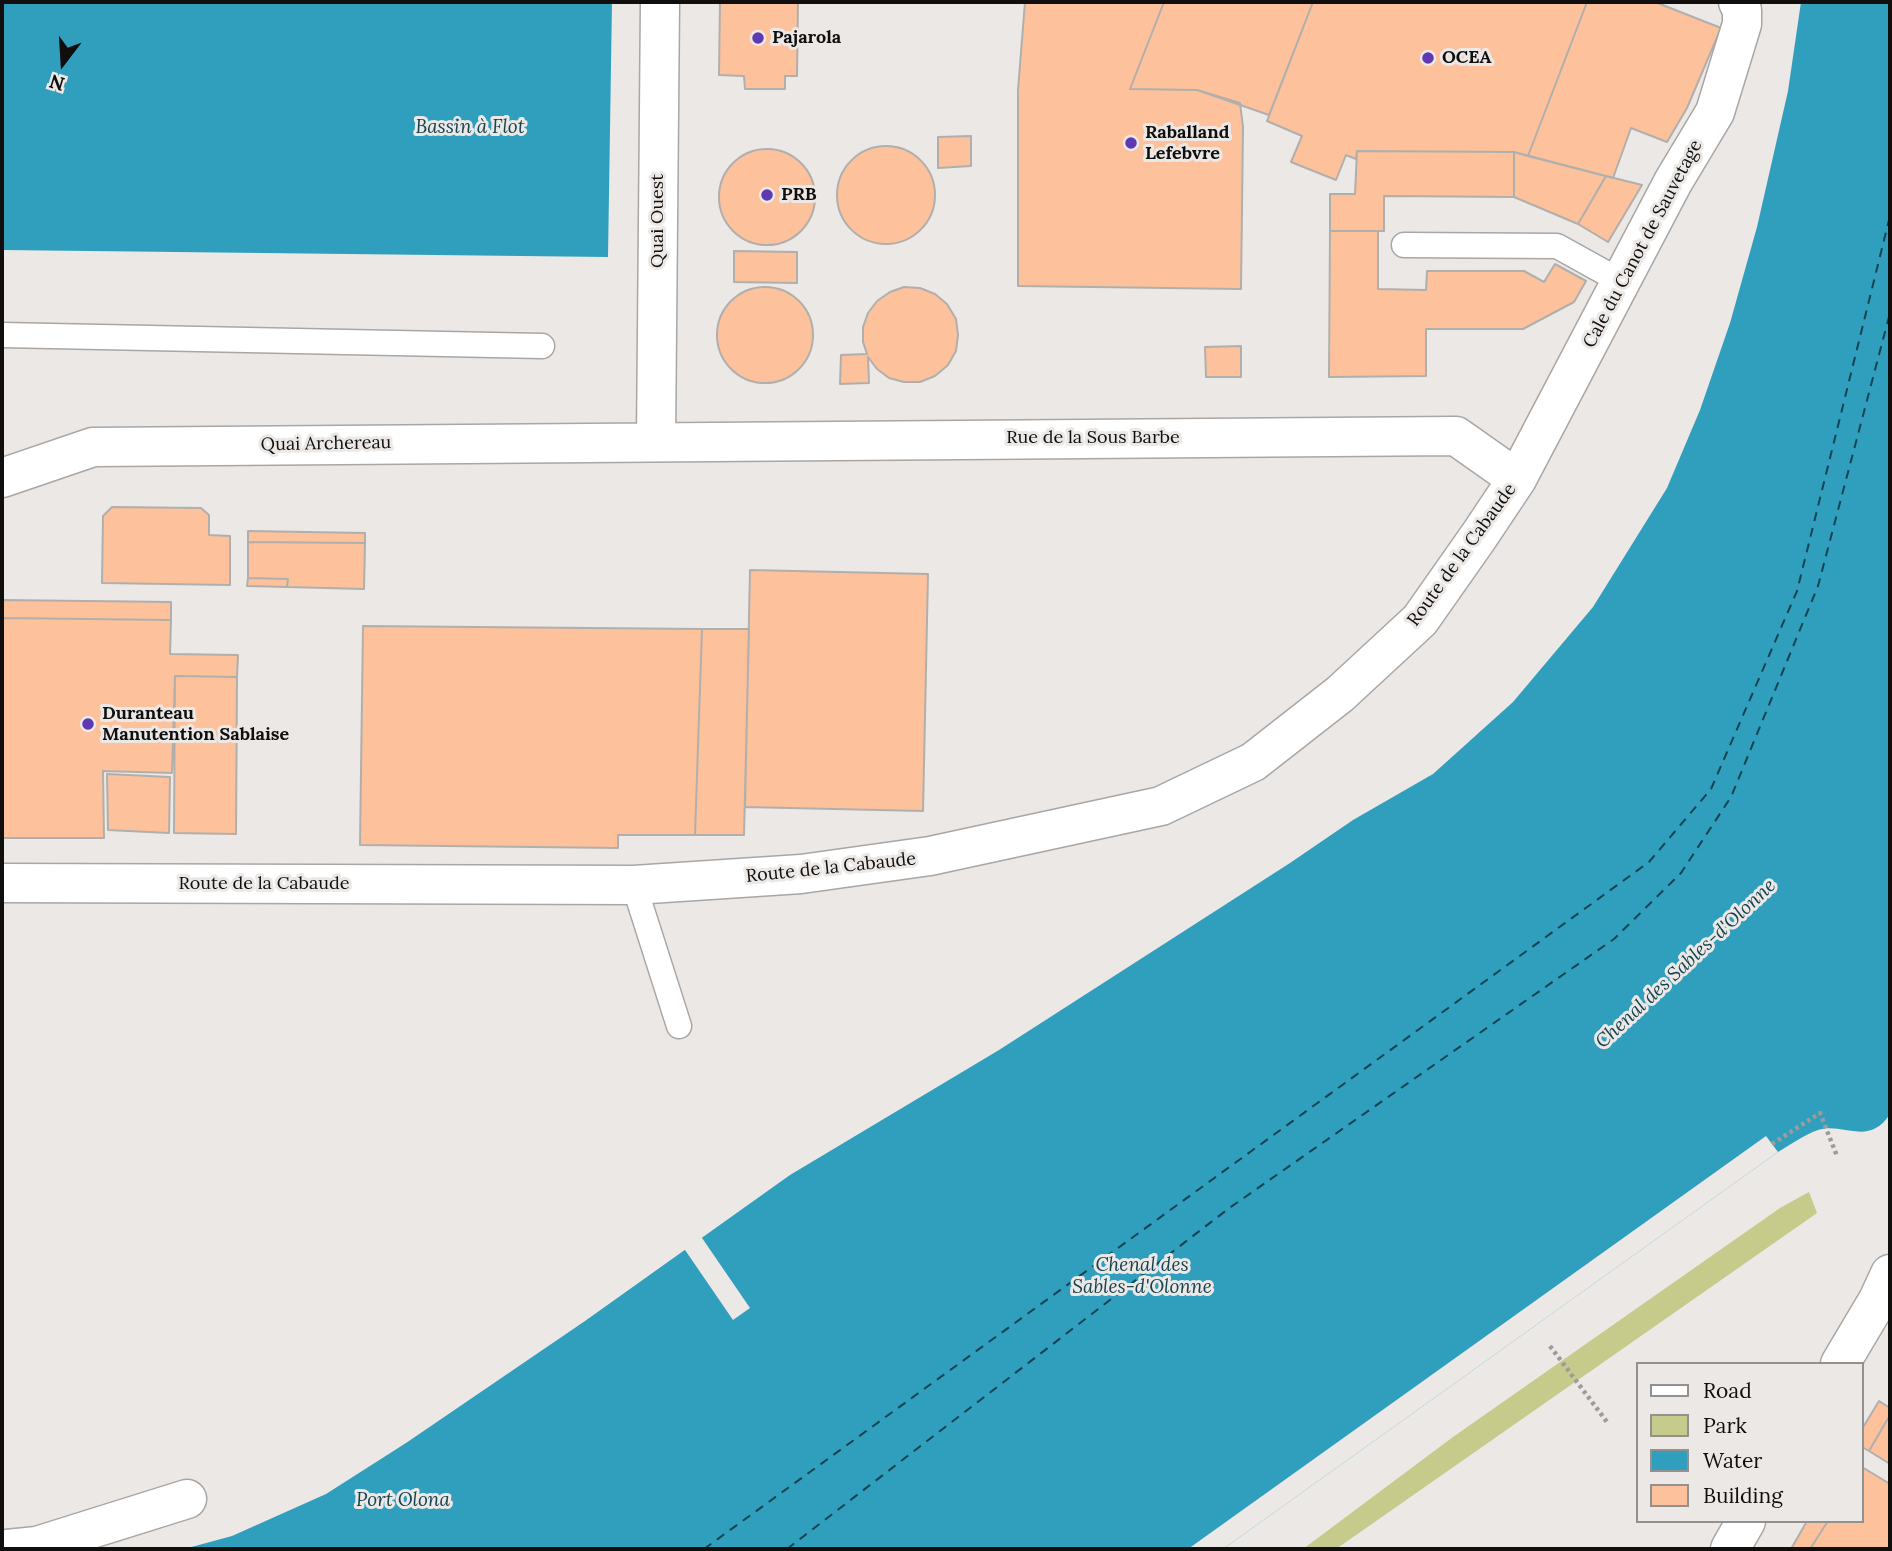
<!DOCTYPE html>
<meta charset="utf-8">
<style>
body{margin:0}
#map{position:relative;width:1892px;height:1551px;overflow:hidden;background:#ebe8e6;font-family:Lora,serif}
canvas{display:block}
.frame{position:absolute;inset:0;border:4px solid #100f0e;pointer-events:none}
.legend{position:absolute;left:1636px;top:1362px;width:228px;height:161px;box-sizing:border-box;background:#ebe8e6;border:2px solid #939190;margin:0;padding:9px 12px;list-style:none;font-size:21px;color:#100f0e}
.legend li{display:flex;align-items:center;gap:14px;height:35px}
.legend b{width:35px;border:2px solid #939190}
.north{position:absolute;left:28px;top:28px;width:70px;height:70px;-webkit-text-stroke:5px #ebe8e6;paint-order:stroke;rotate:197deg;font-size:19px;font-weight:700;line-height:28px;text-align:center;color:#100f0e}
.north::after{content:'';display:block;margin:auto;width:24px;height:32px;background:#100f0e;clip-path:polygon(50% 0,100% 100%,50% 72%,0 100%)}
</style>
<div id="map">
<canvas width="1892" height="1551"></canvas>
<div class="frame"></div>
<ul class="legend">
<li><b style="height:9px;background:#fff"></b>Road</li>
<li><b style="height:19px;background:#c6ca8a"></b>Park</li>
<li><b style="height:19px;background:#309fbe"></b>Water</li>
<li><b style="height:19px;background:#fdc29c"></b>Building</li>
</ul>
<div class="north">N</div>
</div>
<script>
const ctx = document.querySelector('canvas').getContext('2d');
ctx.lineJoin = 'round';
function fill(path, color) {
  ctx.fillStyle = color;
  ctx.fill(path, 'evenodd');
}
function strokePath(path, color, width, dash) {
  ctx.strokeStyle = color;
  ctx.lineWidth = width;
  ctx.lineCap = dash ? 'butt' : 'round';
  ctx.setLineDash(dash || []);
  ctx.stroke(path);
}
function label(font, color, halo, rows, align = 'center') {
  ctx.font = font + ' Lora,serif';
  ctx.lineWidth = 6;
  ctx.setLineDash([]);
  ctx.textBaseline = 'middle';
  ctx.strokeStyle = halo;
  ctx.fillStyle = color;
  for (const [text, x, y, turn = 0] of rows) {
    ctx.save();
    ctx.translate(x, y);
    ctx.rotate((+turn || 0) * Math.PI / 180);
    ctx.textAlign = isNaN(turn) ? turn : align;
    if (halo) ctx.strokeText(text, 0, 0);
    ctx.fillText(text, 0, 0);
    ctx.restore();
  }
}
fill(new Path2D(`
 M1809,1192L1817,1213L1336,1549H1303L1453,1437L1780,1208Z`), '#c6ca8a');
fill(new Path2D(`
 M2,2H612L608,257L2,250Z
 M1801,2H1890V1114C1869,1147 1843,1122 1818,1130C1804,1135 1790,1145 1778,1152L1223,1549H184L232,1536L326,1494L406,1443L585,1321L790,1175L999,1050L1290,863L1353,820L1433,774L1513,702L1593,607L1667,488L1700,410L1730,323L1757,227L1788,91Z`), '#309fbe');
fill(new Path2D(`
 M1766,1136L1778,1152L1223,1549H1188Z
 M700,1235L750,1308L733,1320L683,1247Z`), '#ebe8e6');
strokePath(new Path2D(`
 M704,1549L1649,862L1711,789L1797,591L1890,216
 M787,1549L1228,1209L1614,939L1681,873L1731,797L1818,586L1890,313`), '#154351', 2, [9, 7]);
const building = new Path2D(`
 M720,2H798L797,76H785V89H745L744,76L719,75Z
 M1025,2H1164L1130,89L1197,90L1240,103L1243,127L1241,289L1018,286V90Z
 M1164,2H1313L1269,115L1197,90L1130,89Z
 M1313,2H1587L1528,156L1514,152L1357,151L1356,159L1346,155L1336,180L1291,162L1302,136L1267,121Z
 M1587,2H1655L1721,28L1687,108L1667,142L1631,128L1613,178L1528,156Z
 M971,136V166L938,168V137Z
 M837 195a49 49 0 1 1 98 0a49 49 0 1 1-98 0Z
 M719 197a48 48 0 1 1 96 0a48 48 0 1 1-96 0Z
 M1357,151L1514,152V197L1384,196V231H1330V194H1355Z
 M1514,152L1606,176L1578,224L1514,197Z
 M1606,176L1642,185L1608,242L1578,224Z
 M1330,231H1378V289L1426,290L1427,271H1524L1544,282L1555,264L1586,281L1574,302L1523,329H1426V376L1329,377Z
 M734,251L797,252V283L734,282Z
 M904,287L920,288L935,294L947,304L956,319L958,335L956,351L948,365L935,376L920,382H904L889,378L877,369L868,357L869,383L840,384L841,355L867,354L863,342V327L868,313L877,301L890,292Z
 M717 335a48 48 0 1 1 96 0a48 48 0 1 1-96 0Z
 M1241,346V377H1206L1205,347Z
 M112,507L201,508L209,515V535L230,536V585L102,583L103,516Z
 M248,531L365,533V543L248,542Z
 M248,542L365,543L364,589L287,587L288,579L248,578Z
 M750,570L928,574L923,811L745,807Z
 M248,578L288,579L287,587L247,586Z
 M2,600L171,602V620L2,618Z
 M2,618L171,620L170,654L238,655L237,677L175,676L172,773L103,771L104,838H2Z
 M363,626L702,629L695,835H618V848L360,845Z
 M702,629H749L744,835H695Z
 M175,676L237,677L236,834L174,833Z
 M107,774L170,777L169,833L108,830Z
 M1879,1401L1890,1408V1415L1869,1451L1862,1447V1429Z
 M1890,1415V1464L1869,1451Z
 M1862,1467L1890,1484V1549H1810L1828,1521H1862Z
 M1807,1521H1828L1810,1549H1791Z`);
fill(building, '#fdc29c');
strokePath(building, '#b1afad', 2);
const service = new Path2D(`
 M1404,245L1557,246L1622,282
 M2,335L542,346
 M634,885L679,1026`);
const minor = new Path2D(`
 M656,441L660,2
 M2,478L93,447L1456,436L1517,479
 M2,883L634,885L801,874L930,856L1161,806L1253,762L1340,694L1420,620L1479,536L1517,479L1673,182L1715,112L1742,24V10L1738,2
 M7,1549L37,1546L187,1499`);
const tertiary = new Path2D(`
 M1840,1364L1878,1300L1890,1274
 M1730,1549L1746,1521`);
strokePath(service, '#a9a6a4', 27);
strokePath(minor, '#a9a6a4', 41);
strokePath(tertiary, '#a9a6a4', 41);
strokePath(new Path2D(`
 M1772,1144L1820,1113L1837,1156
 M1550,1346L1607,1422`), '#9e9c9a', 4.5, [3.5, 3.5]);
strokePath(service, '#fff', 24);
strokePath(minor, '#fff', 38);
strokePath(tertiary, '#fff', 38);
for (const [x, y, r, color] of [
 [758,38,7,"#5e39b1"],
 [1428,58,7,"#5e39b1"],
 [1131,143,7,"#5e39b1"],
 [767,195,7,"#5e39b1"],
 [88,724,7,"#5e39b1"]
]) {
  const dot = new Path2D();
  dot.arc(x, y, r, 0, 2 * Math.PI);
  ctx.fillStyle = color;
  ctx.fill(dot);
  strokePath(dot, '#ebe8e6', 2.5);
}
label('bold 18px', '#100f0e', '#ebe8e6', [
 ["Pajarola",772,38],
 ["OCEA",1442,58],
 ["Raballand",1145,133],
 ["Lefebvre",1145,154],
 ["PRB",781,195],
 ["Duranteau",102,714],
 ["Manutention Sablaise",102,735]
], 'left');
label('18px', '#100f0e', '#ebe8e6', [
 ["Quai Ouest",658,221,-90],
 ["Cale du Canot de Sauvetage",1643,244,-62],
 ["Rue de la Sous Barbe",1093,438],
 ["Quai Archereau",326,444,-1],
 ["Route de la Cabaude",1462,555,-54],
 ["Route de la Cabaude",831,868,-6],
 ["Route de la Cabaude",264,884]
]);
label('italic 19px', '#154351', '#ebe8e6', [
 ["Bassin à Flot",470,128],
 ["Chenal des Sables-d'Olonne",1686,964,-43],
 ["Chenal des",1142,1266],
 ["Sables-d'Olonne",1142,1288],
 ["Port Olona",403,1501]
]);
</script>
